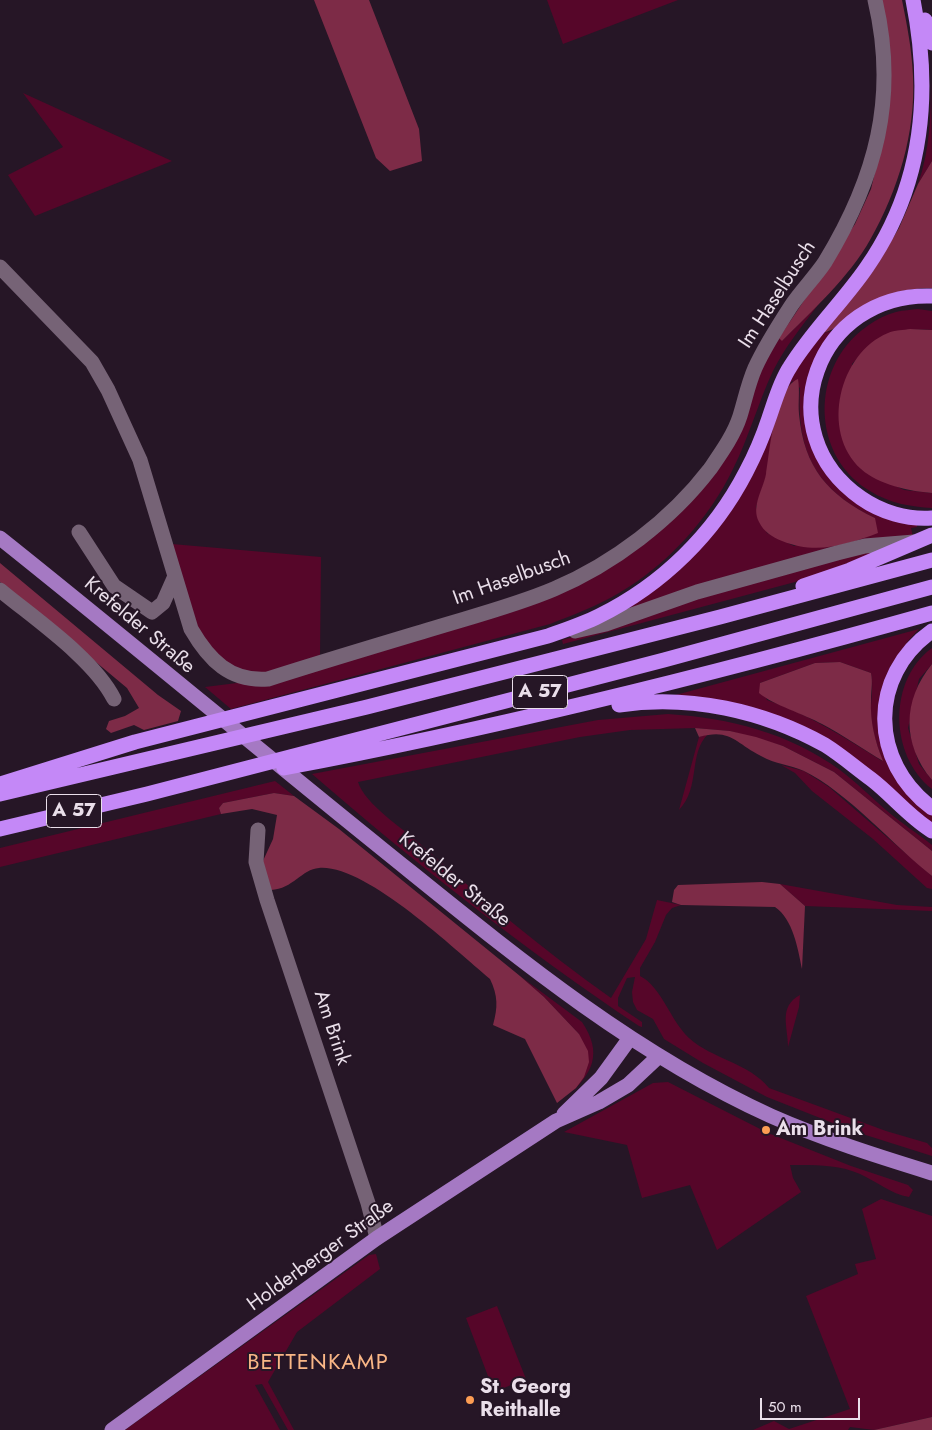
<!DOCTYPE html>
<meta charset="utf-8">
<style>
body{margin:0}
#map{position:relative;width:932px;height:1430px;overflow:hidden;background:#261626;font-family:Jost,sans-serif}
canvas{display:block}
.scale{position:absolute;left:760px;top:1398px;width:100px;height:22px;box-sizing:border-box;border:2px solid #eadfea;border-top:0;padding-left:6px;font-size:15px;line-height:18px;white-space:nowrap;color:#eadfea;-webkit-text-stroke:4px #261626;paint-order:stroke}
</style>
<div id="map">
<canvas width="932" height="1430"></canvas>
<div class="scale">50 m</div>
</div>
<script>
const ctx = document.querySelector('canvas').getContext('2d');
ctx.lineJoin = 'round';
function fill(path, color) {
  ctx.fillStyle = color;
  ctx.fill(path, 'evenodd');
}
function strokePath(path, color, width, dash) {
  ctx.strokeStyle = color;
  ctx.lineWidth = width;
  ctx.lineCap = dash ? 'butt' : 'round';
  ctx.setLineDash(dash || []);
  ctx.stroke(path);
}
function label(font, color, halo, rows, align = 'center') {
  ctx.font = font + ' Jost,sans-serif';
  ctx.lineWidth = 4;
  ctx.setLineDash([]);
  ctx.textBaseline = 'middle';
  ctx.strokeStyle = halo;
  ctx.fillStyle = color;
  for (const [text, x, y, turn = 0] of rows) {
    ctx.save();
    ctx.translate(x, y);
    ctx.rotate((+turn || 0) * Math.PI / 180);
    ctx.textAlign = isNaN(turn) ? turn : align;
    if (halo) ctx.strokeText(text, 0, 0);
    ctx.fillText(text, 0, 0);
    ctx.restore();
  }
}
fill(new Path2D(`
 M547,0H678L563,44Z
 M931,80L932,161L918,184C930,150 931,115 931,80Z
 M23,93L172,161L35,216L8,175L63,147Z
 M818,305C802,326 785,347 773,371C758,403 749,437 733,469C709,519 667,565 619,593C597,606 573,615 550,624L231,709L205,687L237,683L576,584L705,481L756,378L796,307L782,341Z
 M918,309L932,311V330C890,328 881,333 852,364L861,469L904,490L932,493V508C911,507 889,503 870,491C819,461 811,391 846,346C858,331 877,317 896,312C903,310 911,310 918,309Z
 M832,331L816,359L819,461L833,482L846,494L871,511L917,524V527L911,528L913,537L810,578L563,644L562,640L599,630L667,580L774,423L766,477L756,507L767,533L794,546L875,518C817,490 796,453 800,388L792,381L786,392L794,372L822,333Z
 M172,544L321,557L320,657L267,674L250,675L220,661L195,628Z
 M919,629L908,641L890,667L880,702V731L932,814V825L827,741L672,696ZM840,662L871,673C874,688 870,702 871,717C872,733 878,746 882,761C845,738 809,714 767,700L760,683L815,663Z
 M932,648V664L919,679L908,728L919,764L932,780V789C889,755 888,680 932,648Z
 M668,714C730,718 789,733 840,770C856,782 871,797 886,810C901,823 917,833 932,845V851L834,772L783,746L730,731L695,728L630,730L580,737L358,782C365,804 401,827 419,843C481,897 544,951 611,998L646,939L657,900L681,905L672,908L666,915L655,942L640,968V976C661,986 670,1020 689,1038C712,1059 749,1063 769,1088L886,1131L927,1143L932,1148V1156L853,1131L767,1097L703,1063L664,1039L653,1019L637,1010L633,1002L632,992L635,977L627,978L618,998V1006L642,1022V1027L639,1026C525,950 416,864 312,774L598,720Z
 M708,734C688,754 701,787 679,810L699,737Z
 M781,765L804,771L829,787L932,876V889L927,888L873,839L812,791L795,773Z
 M275,781L294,796L274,793L223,803L219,808L221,814L0,867V848Z
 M780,884L897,905L932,907V911L805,906Z
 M520,976L582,1022C603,1053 593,1074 567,1096L576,1088L579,1034L544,997Z
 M800,995L799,1007L788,1047C788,1026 778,1007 800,995Z
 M668,1082L768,1133L851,1166L908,1185L913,1190L909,1197C891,1194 876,1181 860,1174C837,1164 814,1165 790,1165L793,1178L801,1192L717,1250L690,1185L642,1198L627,1145L564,1132L653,1083Z
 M881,1199L932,1216V1417L874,1430L850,1427L848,1430H753L774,1421L789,1429L850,1409L806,1296L858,1274L855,1264L876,1259L862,1209Z
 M376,1254L380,1269L297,1332L268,1382L294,1430H288L262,1384L255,1385L280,1430H125L369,1255Z
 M497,1306L526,1379L494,1392L466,1318Z`), '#560629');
fill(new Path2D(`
 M314,0H369L419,129L422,161L390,171L376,158Z
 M879,0H902C907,25 912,50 913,76C916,132 898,191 870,240C850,276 811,312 782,341L779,338L855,224L871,189L888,117Z
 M932,161V288C905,288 880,295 858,310C845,319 837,330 822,333L873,271L899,228L918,184Z
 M910,329L932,330V493C909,491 879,485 861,469C820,432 839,353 888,333C894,330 904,330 910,329Z
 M798,379C800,391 798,402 799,414C804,468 828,495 875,518L878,533C846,545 816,555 782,541C772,537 764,532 759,522C751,506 763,490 766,474C770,451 774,389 798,379Z
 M0,563L158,695L181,711L178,721L144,730L134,725L111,733L106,729L109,721L125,716L139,708L127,688L0,582Z
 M840,662L871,673C873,683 871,690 871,700C870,722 875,741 883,761C863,749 843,735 822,724C804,714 773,705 759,693L760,683L815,663Z
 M932,664V780C902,744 902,701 932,664Z
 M695,728L730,731L756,737L783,746L834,772L932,851V876C894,846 846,791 804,771C791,765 775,764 761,756C735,743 731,728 699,737Z
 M274,793L294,796L339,829L520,976L544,997L579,1034L588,1051L589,1062L584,1077L576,1088L557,1103L525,1039L493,1025C498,1007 498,996 490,979C454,949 365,864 319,868C302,869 293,889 271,890L262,863L273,839L277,815L252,809L221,814L219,808L223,803Z
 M762,882L780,884L805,906L802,969C798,949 793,919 775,907L681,905L672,902L674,890L678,885Z
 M932,1417V1430H874Z`), '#7d2b47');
strokePath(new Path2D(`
 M0,267L92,362L108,390L140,460L191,629C209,660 230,682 268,679C321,662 375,646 428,630C470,617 514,606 554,589C613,564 671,520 710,469C721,453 734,435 740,416C745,400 748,384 755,368C765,346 778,326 791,306C801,291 815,277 825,262C876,178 898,97 875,0
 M79,532L114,586L152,612L163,603L175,576
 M0,590C35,619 94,659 114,699
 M575,631L606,624L697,592L837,553L865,546L914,542
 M258,830L256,862L267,900L368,1203L377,1238`), '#766376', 15);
strokePath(new Path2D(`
 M0,538C128,640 253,745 381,848C504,947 626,1050 771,1116C823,1139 877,1156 932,1173
 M564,1114L601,1078L630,1038
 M112,1430L377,1238L556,1121L599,1102L628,1085L659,1056`), '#a579c3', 15);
strokePath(new Path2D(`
 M925,20L932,43
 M932,296C817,292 765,431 861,498C881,512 907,520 932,518
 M803,586L850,570L932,535
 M932,631C868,676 870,762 932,808
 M619,705C689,694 764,711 825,745C841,755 856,768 871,779C892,795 909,817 932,831
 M284,768C503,727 718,673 932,613
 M0,784L135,742L548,636C565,630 583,624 599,616C662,585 714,534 746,472C755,455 763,436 769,418C775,401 780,382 790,367C812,331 843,302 867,267C923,186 932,95 913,0
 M0,794L367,707L720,617L932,560
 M0,829L147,794L664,660L932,587`), '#c488f7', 15);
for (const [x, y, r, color] of [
 [766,1130,5,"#fc9d53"],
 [470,1400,5,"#fc9d53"]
]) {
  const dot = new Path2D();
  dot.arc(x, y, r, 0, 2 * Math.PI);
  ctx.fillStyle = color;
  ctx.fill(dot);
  strokePath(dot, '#261626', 2);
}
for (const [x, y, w] of [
 [540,692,55],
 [74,811,55]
]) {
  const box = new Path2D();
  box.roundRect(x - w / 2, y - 16.5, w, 33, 4);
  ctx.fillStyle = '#261626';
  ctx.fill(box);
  strokePath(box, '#eadfea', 1);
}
label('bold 19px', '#eadfea', null, [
 ["A 57",540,692],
 ["A 57",74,811]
]);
label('20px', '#eadfea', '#261626', [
 ["Im Haselbusch",778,295,-57],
 ["Im Haselbusch",512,579,-20],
 ["Krefelder Straße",139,626,40],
 ["Krefelder Straße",454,880,39],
 ["Am Brink",331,1028,72],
 ["Holderberger Straße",321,1256,-36]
]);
label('bold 20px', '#eadfea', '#261626', [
 ["Am Brink",776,1130],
 ["St. Georg",480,1388],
 ["Reithalle",480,1411]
], 'left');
ctx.letterSpacing = '1px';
label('22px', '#f9b686', '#261626', [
 ["BETTENKAMP",318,1364]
]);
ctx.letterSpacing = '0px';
</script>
